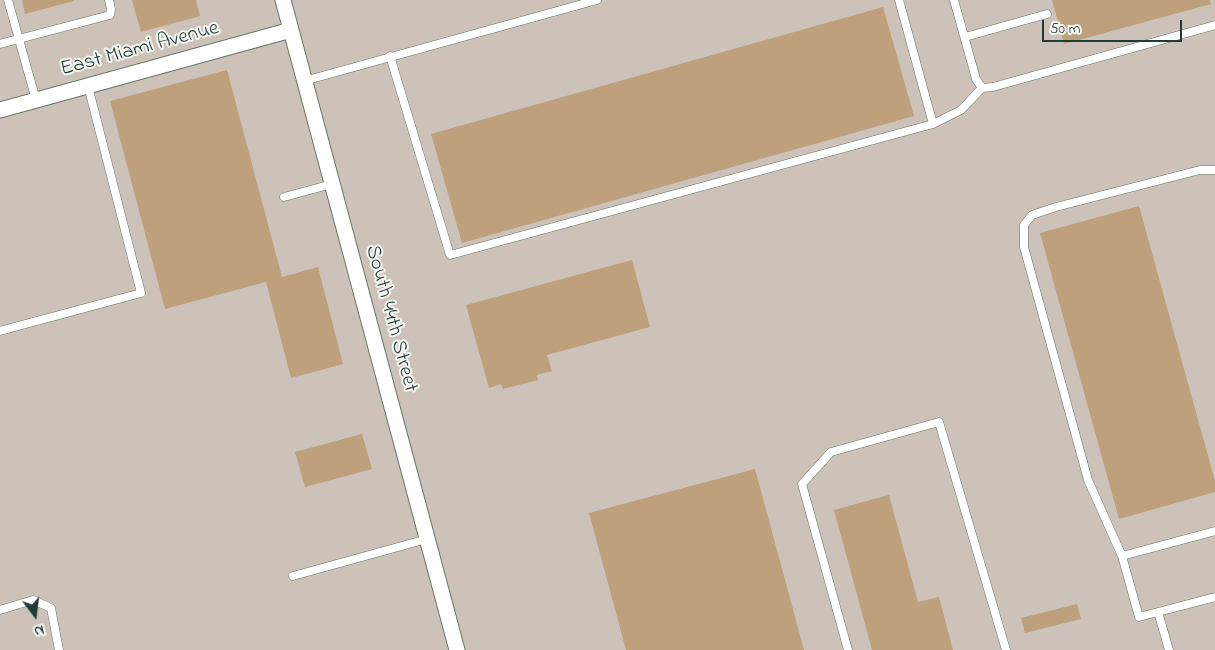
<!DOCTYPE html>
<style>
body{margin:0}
#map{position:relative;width:1215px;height:650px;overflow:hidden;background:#e8e1bd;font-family:"Indie Flower",sans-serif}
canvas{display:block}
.north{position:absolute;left:10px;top:590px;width:50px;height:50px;-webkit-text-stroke:4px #f6f6f2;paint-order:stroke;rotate:165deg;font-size:14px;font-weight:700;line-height:20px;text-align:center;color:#1f3d34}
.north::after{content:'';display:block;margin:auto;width:18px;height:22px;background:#1f3d34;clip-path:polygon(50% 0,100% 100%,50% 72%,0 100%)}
.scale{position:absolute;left:1042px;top:20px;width:140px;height:22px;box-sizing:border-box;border:2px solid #1f3d34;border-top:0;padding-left:6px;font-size:15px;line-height:18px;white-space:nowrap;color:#1f3d34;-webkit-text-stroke:4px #f6f6f2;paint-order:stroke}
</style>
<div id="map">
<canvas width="1215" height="650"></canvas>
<div class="north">N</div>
<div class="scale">50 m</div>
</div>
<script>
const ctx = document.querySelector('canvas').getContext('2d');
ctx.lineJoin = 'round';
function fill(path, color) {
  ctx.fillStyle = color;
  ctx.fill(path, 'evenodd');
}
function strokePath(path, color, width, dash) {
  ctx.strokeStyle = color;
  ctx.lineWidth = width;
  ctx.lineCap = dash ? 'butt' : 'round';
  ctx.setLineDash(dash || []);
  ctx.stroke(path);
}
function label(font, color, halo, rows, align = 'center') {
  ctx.font = font + ' "Indie Flower",sans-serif';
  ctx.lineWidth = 4;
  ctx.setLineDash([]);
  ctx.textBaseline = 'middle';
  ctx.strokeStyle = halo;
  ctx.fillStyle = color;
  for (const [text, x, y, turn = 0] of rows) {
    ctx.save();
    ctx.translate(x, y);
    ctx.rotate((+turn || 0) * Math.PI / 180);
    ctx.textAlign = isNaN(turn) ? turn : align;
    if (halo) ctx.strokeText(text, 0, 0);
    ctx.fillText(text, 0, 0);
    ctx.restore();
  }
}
fill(new Path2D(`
 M0,0H1215V650H0Z`), '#ccc2b9');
fill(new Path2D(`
 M22,0H74V1L25,14Z
 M132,0H196L200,16L141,32Z
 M1052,0H1210L1211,4L1064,44Z
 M883,7L914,116L462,243L431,134Z
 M227,70L282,277L318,267L343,364L291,378L266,282L165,309L110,101Z
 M1139,206L1215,481V492L1119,519L1040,233Z
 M632,260L650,327L547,355L552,371L537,375L538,380L503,389L501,384L489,388L466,305Z
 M362,434L372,469L305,487L295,452Z
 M755,469L804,650H626L589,513Z
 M889,495L918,602L939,597L953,650H872L834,510Z
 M1077,604L1081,619L1025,633L1021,618Z`), '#bea07c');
const lane = new Path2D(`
 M8,0L36,100
 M899,0L933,124
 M954,0L976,79L982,88L993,87L1215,25
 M965,37L1047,14
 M0,44L110,15L111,9L109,0
 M390,56L450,255L933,124L961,110L982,88
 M304,81L597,0
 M284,197L332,184
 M0,331L141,293L88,86
 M1122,556L1088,480L1024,247V225L1032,215L1056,207L1200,170H1215
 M293,576L427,539
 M0,610L33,600L51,608L59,650
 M1158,612L1139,617L1122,556L1215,531
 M848,650L802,484L831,452L939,422L1006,650
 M1169,650L1158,612L1215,597`);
const street = new Path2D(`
 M283,0L457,650
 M0,110L291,30`);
strokePath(lane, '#657664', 9);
strokePath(street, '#657664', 17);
strokePath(lane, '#fff', 8);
strokePath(street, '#fff', 15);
label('21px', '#1f3d34', '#f6f6f2', [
 ["East Miami Avenue",140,50,-15],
 ["South 44th Street",390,319,75]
]);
</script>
